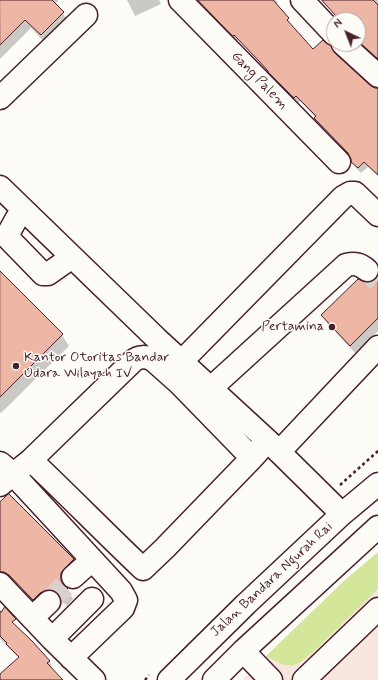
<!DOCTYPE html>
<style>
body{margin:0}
#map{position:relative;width:378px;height:680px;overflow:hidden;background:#fdfcf7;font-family:Mynerve,sans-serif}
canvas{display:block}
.north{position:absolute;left:326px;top:12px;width:40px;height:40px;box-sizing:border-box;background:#fdfcf7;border:1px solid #b5a4a5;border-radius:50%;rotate:317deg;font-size:11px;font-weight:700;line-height:16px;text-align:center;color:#4a1f2b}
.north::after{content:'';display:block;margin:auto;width:14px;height:18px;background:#4a1f2b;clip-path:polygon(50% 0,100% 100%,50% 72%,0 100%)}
</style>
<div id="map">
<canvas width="378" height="680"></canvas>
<div class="north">N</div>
</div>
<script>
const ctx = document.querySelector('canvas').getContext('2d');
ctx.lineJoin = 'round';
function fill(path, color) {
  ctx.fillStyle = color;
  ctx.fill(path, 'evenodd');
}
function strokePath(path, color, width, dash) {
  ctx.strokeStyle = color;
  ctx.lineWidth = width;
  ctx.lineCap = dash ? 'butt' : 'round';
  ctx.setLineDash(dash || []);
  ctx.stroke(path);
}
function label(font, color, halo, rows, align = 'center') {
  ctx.font = font + ' Mynerve,sans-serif';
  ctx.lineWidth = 3;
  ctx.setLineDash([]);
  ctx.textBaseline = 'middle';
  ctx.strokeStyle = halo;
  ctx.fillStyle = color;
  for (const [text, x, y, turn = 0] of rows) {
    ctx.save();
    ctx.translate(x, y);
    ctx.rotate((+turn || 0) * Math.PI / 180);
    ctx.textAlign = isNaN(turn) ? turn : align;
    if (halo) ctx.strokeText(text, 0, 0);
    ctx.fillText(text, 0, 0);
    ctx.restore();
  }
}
fill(new Path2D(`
 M378,552V680H243L266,656L344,581Z`), '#f8e7de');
fill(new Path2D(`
 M378,552V589L310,655C306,657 303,661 299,663C287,669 276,662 266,656L344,581Z`), '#d3e69a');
fill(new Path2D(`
 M0,0H59L55,4L63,13L68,22L46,44L31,28L0,59Z
 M127,0H159L161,4L135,16Z
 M196,0H276L278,3L276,5L288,19L291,25L313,51L335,55L369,86L378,89V176L368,167L361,173L356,168L352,162V159L318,124L315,119L316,118L300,101L298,103L238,40L237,41Z
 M322,0H378V61L358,42V20H339Z
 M0,273L62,335L69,346L1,413L0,412Z
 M378,277V331L355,353L327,323L322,315L365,283L372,282Z
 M9,495L73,560L80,570L67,585V588L73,599L67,606L65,604L60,601L52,600L39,610L0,580V504Z
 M0,624L49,661L52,666L50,668L61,680H0V676L19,658L0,639Z`), '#0003');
const building = new Path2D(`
 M0,0H52L64,12L41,35L25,20L0,45Z
 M198,0H273L289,18L287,20L313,49L323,40L331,46L335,53L370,85L375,88H378V175L364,162L358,168L351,162V159L348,153L314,118L316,116L296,96L294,98L268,72V71L259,61L234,35L233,36Z
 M322,0H373L378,5V59L358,41V20H340Z
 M0,271L63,334L0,397Z
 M378,275V318L350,346L321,315L358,279L365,282H371L377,278Z
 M9,494L74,559L65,568L61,573V580L63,585L68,588L60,596L58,593L53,590H47L40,593L33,600L9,575L4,572H0V502Z
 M5,607L16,619L12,622L32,641L50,661L47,663L63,680H0V674L19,657L6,644L7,643L0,636V611L1,612Z`);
fill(building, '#eeb6a5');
strokePath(building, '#4a1f2b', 1);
strokePath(new Path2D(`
 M367,270L378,281
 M49,602L73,577`), '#d9d0ce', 22, [22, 11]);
const minor = new Path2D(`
 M180,0L339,162
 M302,0L334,34
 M343,44L378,76
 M0,98L86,15
 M0,187L157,339L268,441L342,514
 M22,209L8,234V238L43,274H48L72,257
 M182,361L343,197L350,193H355L378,215
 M210,389L346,265C355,263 360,264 367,270
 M279,452L378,347
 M31,460C69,496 105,533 143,569L165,548L252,458L262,447
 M0,463L13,474L121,591L126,600L123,608L71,658
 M0,485L31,460L133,361C139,356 146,356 153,360L180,384L252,458
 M73,577L92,560
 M0,584L52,639L94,680
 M32,618L49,602
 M52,639L92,599
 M243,651L271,680
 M169,680L246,604L342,514L378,484
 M214,680L243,651L378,527
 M304,680L378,609`);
strokePath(minor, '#4a1f2b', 25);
strokePath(new Path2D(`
 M340,485L378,451
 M145,680L149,675`), '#4a1f2b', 2.5, [3, 3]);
strokePath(minor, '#fdfcf7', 22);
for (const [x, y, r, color] of [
 [332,327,4,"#4a1f2b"],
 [16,366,4,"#4a1f2b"]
]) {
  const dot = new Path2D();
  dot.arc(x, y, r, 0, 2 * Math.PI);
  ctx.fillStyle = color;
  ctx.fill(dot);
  strokePath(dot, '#fdfcf7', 1.5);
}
label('14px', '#4a1f2b', '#fdfcf7', [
 ["Gang Palem",259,81,46],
 ["Jalan Bandara Ngurah Rai",272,580,-43]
]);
label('14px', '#4a1f2b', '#fdfcf7', [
 ["Pertamina",324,327],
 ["Kantor Otoritas Bandar",24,358,"left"],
 ["Udara Wilayah IV",24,374,"left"]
], 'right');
</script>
